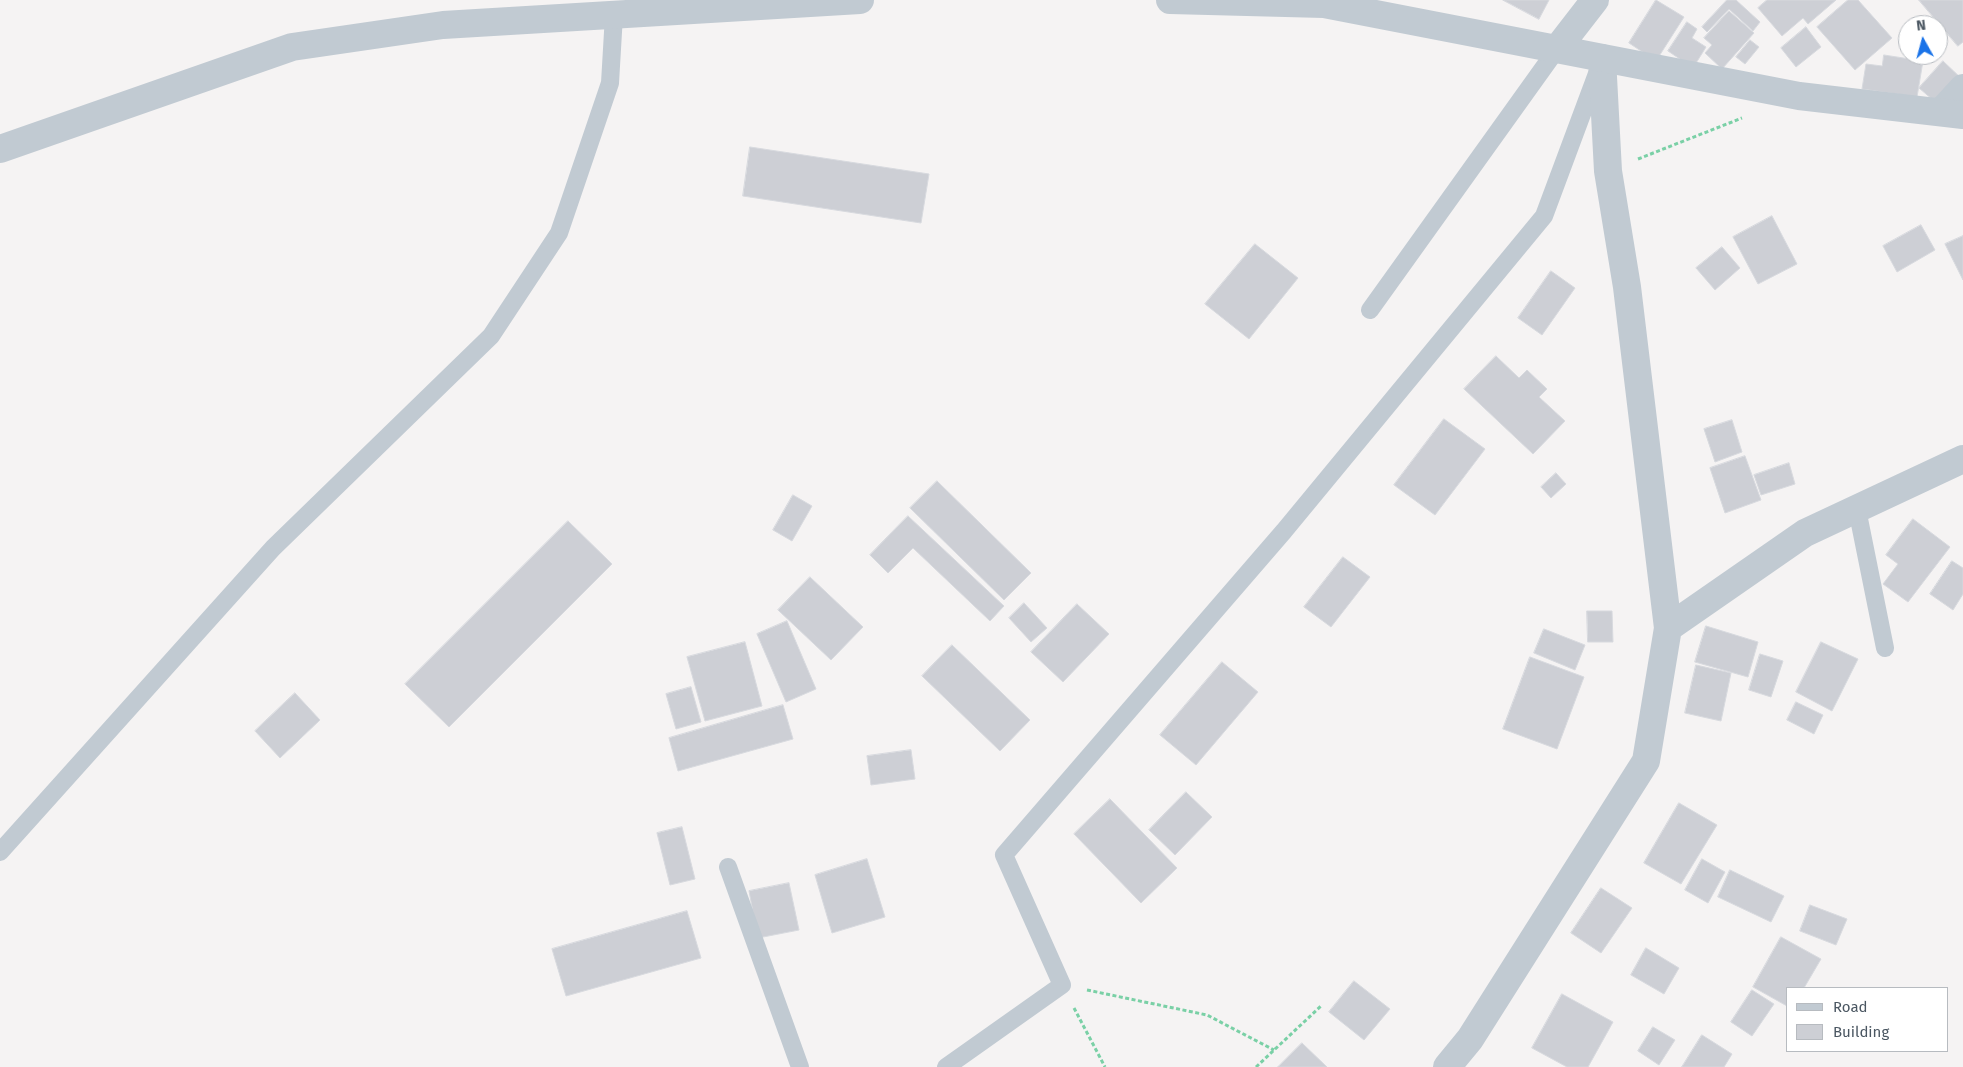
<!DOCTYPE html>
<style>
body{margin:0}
#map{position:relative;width:1963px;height:1067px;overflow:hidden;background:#f5f3f3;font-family:"Fira Sans",sans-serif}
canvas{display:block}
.legend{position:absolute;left:1786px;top:987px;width:162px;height:65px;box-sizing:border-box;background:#fff;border:1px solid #b7bbc0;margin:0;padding:6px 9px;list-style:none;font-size:15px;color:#4a5661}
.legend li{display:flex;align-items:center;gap:10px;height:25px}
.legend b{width:25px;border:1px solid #b7bbc0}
.north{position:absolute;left:1898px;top:15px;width:50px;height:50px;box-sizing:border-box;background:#fff;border:1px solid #b7bbc0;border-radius:50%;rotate:353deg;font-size:14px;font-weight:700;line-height:20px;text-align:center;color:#4a5661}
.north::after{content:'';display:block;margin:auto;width:18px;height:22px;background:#1a73e8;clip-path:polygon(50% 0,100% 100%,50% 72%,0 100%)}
</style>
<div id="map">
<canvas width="1963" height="1067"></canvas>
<ul class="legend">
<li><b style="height:6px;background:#c1cad2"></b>Road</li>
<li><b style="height:14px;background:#cdcfd5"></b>Building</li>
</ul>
<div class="north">N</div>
</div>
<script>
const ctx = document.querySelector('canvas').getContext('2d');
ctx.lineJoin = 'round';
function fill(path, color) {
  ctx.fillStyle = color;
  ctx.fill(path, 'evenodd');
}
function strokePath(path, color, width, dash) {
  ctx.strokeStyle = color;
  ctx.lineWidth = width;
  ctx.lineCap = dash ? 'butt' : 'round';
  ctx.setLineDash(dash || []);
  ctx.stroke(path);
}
const building = new Path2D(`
 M1503,0H1549L1539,19Z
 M1656,0L1684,17L1656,61L1629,43Z
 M1727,0H1736L1760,22L1753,31L1729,9L1707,32L1702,27Z
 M1767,0H1836L1808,24L1803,18L1782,36L1758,8Z
 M1848,0H1858L1892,38L1855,70L1817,27Z
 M1919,0H1963V42L1958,46Z
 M1729,11L1754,33L1722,69L1705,53L1712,45L1704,38Z
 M1687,22L1697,29L1692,38L1706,47L1693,68L1668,51Z
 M1806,27L1821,47L1796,67L1781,48Z
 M1750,40L1759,47L1745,64L1736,57Z
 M1884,55L1923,61L1917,97L1862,89L1866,64L1882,66Z
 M1943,61L1963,80L1941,107L1919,88Z
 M750,147L929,174L921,223L743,196Z
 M1772,216L1797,264L1758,284L1733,237Z
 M1921,225L1935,250L1897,272L1883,246Z
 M1963,236V280L1945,244Z
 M1255,244L1298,278L1249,339L1205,304Z
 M1722,247L1740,268L1715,290L1696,268Z
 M1551,271L1575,288L1542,335L1518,318Z
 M1496,356L1519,378L1527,370L1547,389L1539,397L1565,421L1533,454L1464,389Z
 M1444,419L1485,449L1435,515L1394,485Z
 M1732,420L1742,452L1715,462L1704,429Z
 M1745,456L1761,500L1725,513L1710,468Z
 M1789,463L1795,484L1761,495L1754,475Z
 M1556,473L1566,484L1551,498L1541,487Z
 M937,481L1031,573L1004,600L910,508Z
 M793,495L812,506L792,541L773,530Z
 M908,516L1004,606L990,621L913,548L888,573L870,555Z
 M1913,519L1950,547L1908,602L1883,584L1898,564L1886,555Z
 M568,521L612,564L449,727L405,684Z
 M1343,557L1370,577L1331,627L1304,607Z
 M1952,561L1963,568V594L1953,610L1930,594Z
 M810,577L863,627L831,660L778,610Z
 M1024,603L1047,628L1031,642L1009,618Z
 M1077,604L1109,634L1063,682L1031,652Z
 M1587,611H1612L1613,642H1588Z
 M787,621L816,689L786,702L757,634Z
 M1706,626L1758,642L1748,677L1695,662Z
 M1544,629L1585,645L1575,670L1534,653Z
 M745,642L762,706L705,721L687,657Z
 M1821,642L1858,659L1832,711L1796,692Z
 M952,645L1030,720L1000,751L922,676Z
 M1760,654L1783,661L1771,697L1749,690Z
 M1530,657L1584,677L1557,749L1503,729Z
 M1222,662L1258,692L1196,765L1160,735Z
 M1696,665L1731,673L1721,721L1685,713Z
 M691,687L701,722L676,729L666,694Z
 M295,693L320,720L280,758L255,731Z
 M1796,702L1823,715L1814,734L1787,720Z
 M783,705L793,739L678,771L669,738Z
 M911,750L915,779L871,785L867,756Z
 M1186,792L1212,817L1175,855L1149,830Z
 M1110,799L1177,868L1141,903L1074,834Z
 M1679,803L1717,825L1681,884L1644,863Z
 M682,827L695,879L670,885L657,833Z
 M867,859L885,917L832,933L815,875Z
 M1702,859L1725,872L1708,903L1685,890Z
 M1730,870L1784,896L1771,922L1718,897Z
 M789,883L799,930L758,938L749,891Z
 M1601,888L1632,908L1601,953L1571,933Z
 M1810,905L1847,919L1836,945L1800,931Z
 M687,911L701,958L566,996L552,949Z
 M1781,937L1821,959L1804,988H1787V1006L1753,987Z
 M1646,948L1679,968L1664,994L1631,975Z
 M1354,981L1390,1009L1364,1040L1329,1012Z
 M1752,990L1774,1004L1752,1036L1731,1022Z
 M1562,994L1613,1022L1588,1067H1567L1532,1048Z
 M1653,1027L1675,1040L1659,1065L1638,1051Z
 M1702,1035L1732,1054L1724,1067H1682Z
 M1302,1043L1327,1067H1278Z`);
fill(building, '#cdcfd5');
strokePath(building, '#d7d9de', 1);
strokePath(new Path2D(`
 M1638,159L1742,118
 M1087,990L1207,1015L1274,1050
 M1074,1008L1105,1067
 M1256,1067L1321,1006`), '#7ad0a6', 3, [4, 2.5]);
strokePath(new Path2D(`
 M1370,310L1557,49
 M1857,509L1885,648
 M0,852L273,548L491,336L559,233L610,83L614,15
 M728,867L800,1067
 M946,1067L1062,985L1004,855L1284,531L1544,216L1598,71`), '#c1cad2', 18);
strokePath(new Path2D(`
 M1941,112L1963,88
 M1668,628L1805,533L1963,459
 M1447,1067L1470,1039L1646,761L1668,628L1627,287L1608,171L1602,58`), '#c1cad2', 28);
strokePath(new Path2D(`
 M1170,0L1324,4L1799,96L1963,115
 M1557,49L1595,0
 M0,149L292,47L443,25L860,0`), '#c1cad2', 28);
</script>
